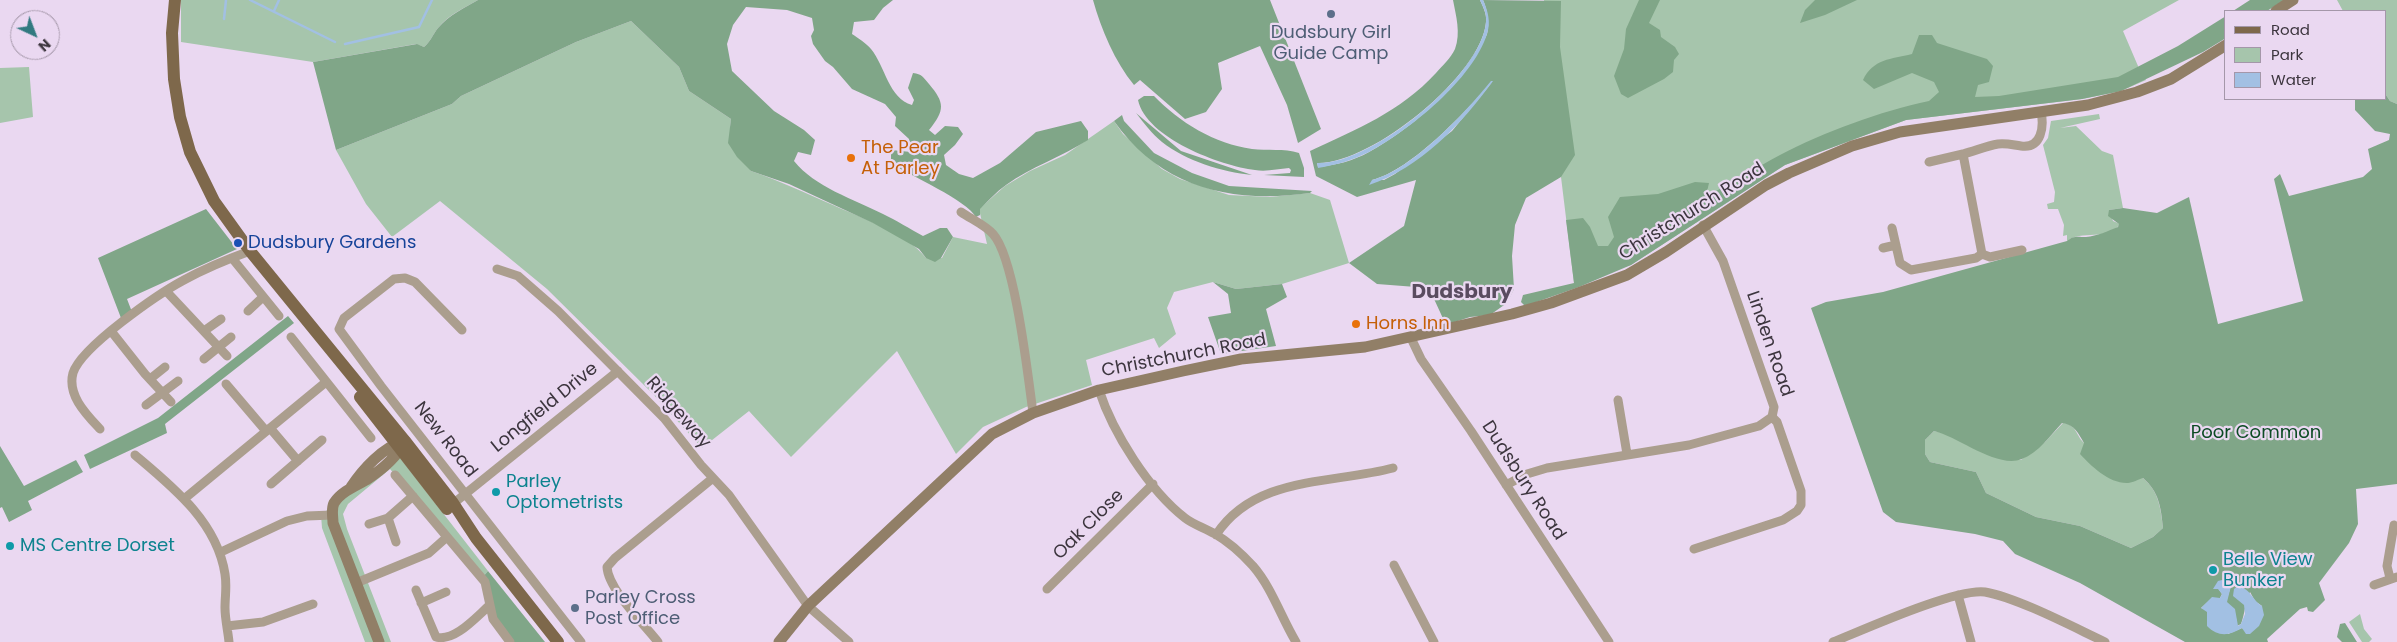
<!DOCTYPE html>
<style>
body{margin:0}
#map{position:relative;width:2397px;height:642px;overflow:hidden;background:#ead8f1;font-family:Poppins,sans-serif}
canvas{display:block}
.legend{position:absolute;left:2224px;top:10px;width:162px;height:90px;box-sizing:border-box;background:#ead8f1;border:1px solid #a497a9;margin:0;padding:6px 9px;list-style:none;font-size:15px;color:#3c353e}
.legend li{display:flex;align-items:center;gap:10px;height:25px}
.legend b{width:25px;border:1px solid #a497a9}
.north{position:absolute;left:10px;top:10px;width:50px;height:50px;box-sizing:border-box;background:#ead8f1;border:1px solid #a497a9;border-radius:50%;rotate:137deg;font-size:14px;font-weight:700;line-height:20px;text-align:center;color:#3c353e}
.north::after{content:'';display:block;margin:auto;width:18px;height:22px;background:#317a80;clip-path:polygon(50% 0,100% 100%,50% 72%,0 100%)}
</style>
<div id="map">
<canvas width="2397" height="642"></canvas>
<ul class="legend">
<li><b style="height:6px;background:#7e684b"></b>Road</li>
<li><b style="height:14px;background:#a6c5ac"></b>Park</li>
<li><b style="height:14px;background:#a2c0e3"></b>Water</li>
</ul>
<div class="north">N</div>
</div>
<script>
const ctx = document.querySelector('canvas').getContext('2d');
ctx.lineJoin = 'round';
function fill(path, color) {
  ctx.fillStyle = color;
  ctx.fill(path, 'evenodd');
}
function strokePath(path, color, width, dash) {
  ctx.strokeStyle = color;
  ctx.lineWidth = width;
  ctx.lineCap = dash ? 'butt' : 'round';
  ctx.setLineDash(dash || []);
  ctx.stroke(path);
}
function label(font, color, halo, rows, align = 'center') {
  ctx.font = font + ' Poppins,sans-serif';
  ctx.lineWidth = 4.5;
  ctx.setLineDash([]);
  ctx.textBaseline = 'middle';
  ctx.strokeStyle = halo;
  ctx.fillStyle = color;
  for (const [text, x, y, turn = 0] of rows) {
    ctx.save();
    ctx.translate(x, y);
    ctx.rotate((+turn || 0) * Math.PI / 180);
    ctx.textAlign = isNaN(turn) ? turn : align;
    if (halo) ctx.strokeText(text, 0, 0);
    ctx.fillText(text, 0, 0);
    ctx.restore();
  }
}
fill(new Path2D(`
 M181,0H478C464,8 448,15 438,28C433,34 431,41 424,47L416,44L313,62L181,42Z
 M1544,0H2179L2123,31L2138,66L2146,80L2121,91L2082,99L1906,120L1785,165L1631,265L1574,283L1561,177Z
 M2337,0H2397V104L2390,101L2386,95V11H2343Z
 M631,21L679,67L689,91L731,119L730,129L751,171C780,181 805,193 833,205C861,218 907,233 926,258H942L953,237L987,244L979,209L1005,186L1030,171L1065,155L1114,121L1123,134L1162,169L1180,179L1229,195L1270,197L1310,193L1330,200L1349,263L1282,284L1236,289L1213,282L1174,292L1167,308L1176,334L1159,348L1154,338L1086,360L1092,385L1026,407L983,427L956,454L897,351L791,457L749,411L702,448L652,393L547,289L440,201L392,237L366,204L336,150L452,104L461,96L576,42Z
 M29,67L33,117L0,123V68Z
 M2099,114L2100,119L2060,128L2076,126L2102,151L2113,155L2123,208L2109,210L2113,221L2120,224C2109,241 2080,230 2067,241V235L2063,236L2064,225L2058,209H2048L2047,204L2054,202L2055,192L2043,145L2048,138L2051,121Z
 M2063,423C2077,425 2075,434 2084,443C2089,448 2098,451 2104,455C2143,478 2159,478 2163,528L2153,537L2131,548L2080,526L2036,517L1986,493L1976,472L1930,462L1925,454V440L1934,431L1947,434L1979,450L2021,460L2045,442Z
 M397,454L488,571L482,578L390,469L348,504L343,514L347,529L391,642H365L322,528L321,515Z
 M2360,614L2364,629L2372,639L2369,642H2362L2349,622Z`), '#a6c5ac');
fill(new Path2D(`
 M478,0H893L883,8L874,20L854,22L852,34C858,38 866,43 871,49C885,66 889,99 912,105L914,100L908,88L913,73C922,74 923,77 929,84C945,103 945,110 929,130L935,135L945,126L958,127L963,134L955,145L944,155L946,165L959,174L973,178L1000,163L1036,132L1081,121L1088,131V140C1061,157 1031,167 1006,185C996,192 988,201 980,209V215L976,217C967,201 911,175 891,164V150L911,152L909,139L895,126L896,117L885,104L852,89L833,67L825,61L813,44L811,36L814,30L812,18L787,10L746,7L733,25L727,44L732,71L774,111L804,130L815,140L811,155L798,152L794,161C815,187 853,199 883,214C896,220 910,229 923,236L940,228H947L953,237L941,258L935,262L926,258L919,249L873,223L789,184L751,171L737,157L728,143L731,119L689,91L679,67L631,21L576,42L461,96L452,104L336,150L313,62L417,44L424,47C431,41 433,34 438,28C449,15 464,8 478,0Z
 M1093,0H1270L1321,129L1298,143L1287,105L1260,46L1218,63L1222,89L1206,112L1185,119L1140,80L1134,85C1115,62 1101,29 1093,0Z
 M1453,0H1480C1483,7 1487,14 1486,22C1482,75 1370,165 1317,163L1318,167C1336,165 1353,161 1369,152C1412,128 1449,95 1475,53C1479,47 1485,40 1487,34C1490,25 1487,8 1483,0L1561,1L1560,47L1575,155L1561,177L1526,198L1515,225L1512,256L1514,289L1507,303L1490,315L1470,317L1446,325L1429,288L1377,284L1349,263L1404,226L1416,180L1357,197L1316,176L1310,151C1357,129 1400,112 1436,73C1442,66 1451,58 1455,49C1461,33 1456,16 1453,0ZM1493,81L1452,131L1395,174L1384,180H1372C1412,170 1465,112 1493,81Z
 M1639,0H1660L1649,23L1660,30L1661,37L1675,47L1679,54L1674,60L1673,72L1664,79L1628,98L1621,94L1614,76L1624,49L1626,29Z
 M1815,0H1857L1825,15L1800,23L1805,10Z
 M2250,0H2284L2267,11H2233Z
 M2226,16V38L2203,52L2121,91L2082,99L1906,120L1785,165L1631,265L1579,287L1525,306L1521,302L1523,295L1574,283L1566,220L1583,218L1590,227L1598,246H1608L1614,237L1608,217L1620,197L1658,194L1695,182L1709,183L1706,196C1732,184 1755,168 1780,155C1824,132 1881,111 1929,101L1939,92L1934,82L1912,73L1874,89L1863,80C1873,59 1891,59 1912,54L1919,35H1932L1937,43L1987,59L1993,66L1989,82L1978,85L1975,97L1999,96L2118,77L2178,46Z
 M2386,95L2390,101L2397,104V484L2356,489L2358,524L2349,543L2319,583L2325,600L2313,612L2308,611L2307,607L2300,609L2267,639L2268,642H2185L2080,583L2015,554L2003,541L1975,534L1896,522L1883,512L1811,308L1826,302L1883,292L2067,241C2074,235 2078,237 2086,237C2097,236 2108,231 2118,227L2119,224L2108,216L2109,210L2123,208L2157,213L2189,197L2218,324L2303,301L2274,179L2280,174L2289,196L2363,177L2372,169L2368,149L2389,140L2390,134L2375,131L2355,110V99H2386ZM2062,423C2075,425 2078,433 2084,443L2080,454C2091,466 2110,484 2128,483C2132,483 2139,479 2143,478C2159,492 2161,507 2163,528L2153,537L2131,548L2080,526L2036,517L1986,493L1976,472L1930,462L1925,454V440L1934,431C1959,437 1997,469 2022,459C2038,453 2051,435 2062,423ZM2231,586L2226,602L2236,618L2237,626L2241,624C2245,613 2245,603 2250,592L2255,601L2262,606L2245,630L2242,628L2228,634L2205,609L2201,608L2212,598H2220L2222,594L2218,588L2213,589Z
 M1144,96H1154C1179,122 1215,144 1252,149C1267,151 1284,148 1299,153L1304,168V177L1264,175L1290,173L1291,170L1289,168C1278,169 1266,172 1255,170C1221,166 1146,138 1138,100Z
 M1136,113L1181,151L1252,175C1222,172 1186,161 1162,142C1152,134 1144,123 1136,113Z
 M1122,115L1124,121L1154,153L1192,173L1229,186L1312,191L1310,193C1232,204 1161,188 1114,121Z
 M206,209L237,249L127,299L132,312L121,318L98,258Z
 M1213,282L1236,289L1282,284L1287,297L1266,309L1276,346L1221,354L1208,317L1231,313L1228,294Z
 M288,316L294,323L165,424L167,433L90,469L84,455L158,418Z
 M0,446L24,486L76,460L83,472L28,501L32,510L9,522L2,507L0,508Z
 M488,571L545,642H510L493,619L482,578Z
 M2345,623L2357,642H2342L2337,637L2340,624Z`), '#80a688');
fill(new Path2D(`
 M1480,0H1483C1488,11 1491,22 1487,34C1473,79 1410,130 1369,152C1353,160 1336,165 1318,168L1317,163C1370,166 1482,75 1486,22C1487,13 1483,7 1480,0Z
 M1491,81H1493C1462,124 1420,168 1369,185L1372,180C1412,170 1465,113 1491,81Z
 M2222,580L2231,586L2227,602L2235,609L2238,626L2241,624L2245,614L2244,605L2233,596L2234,589L2238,586C2251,589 2252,600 2262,606L2264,615L2259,626L2250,634H2246L2242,628C2229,636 2218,637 2207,626V612L2201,608L2212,597L2220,598L2222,594L2218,589H2213L2218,581Z`), '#a2c0e3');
strokePath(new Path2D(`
 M250,0L335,42
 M274,11L279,0
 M224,19L226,0
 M345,44L419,27L432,0`), '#a2c0e3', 2.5);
strokePath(new Path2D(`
 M1929,162L1963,154
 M961,212C971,219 985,225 993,234C1015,258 1028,376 1033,413
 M1892,228L1900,263L1911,270L1976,258L1982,254L1990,257L2022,250
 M1883,248L1896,245
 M1982,254L1963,154C1975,151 1986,146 1998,144C2007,143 2013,145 2021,146C2042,149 2044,126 2041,112
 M232,258L279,316
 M497,269L518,276L558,311L664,418L701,465L729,495L808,606L849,642
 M167,292L227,356
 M248,311L263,297
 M462,330L415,282L405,278L394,279L344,318L339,329L381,386L581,642
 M111,331L145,374L171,402
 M204,331L221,319
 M291,337L371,438
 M1411,338L1421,359L1471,431L1609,642
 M204,359L231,337
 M150,379L165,367
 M226,384L266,431
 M1099,390C1113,433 1149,490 1185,518C1194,525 1205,528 1215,534C1229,542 1242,554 1253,566C1272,588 1281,617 1296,642
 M1618,400L1627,454
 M146,405L178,381
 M270,428L298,461
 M100,429C86,414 67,395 73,373C81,347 158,294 184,280C204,269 228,259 250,251
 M135,455C173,487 217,522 225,574C227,586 225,596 225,608C225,619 228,631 229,642
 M395,475L485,582L493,619L510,642
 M271,484L322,440
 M1506,485L1527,474L1547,468L1689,445L1759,426L1772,417L1774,407L1723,261L1703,225
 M184,499L326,382
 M449,507L618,371
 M388,518L396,542
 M369,524L388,518L413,496
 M1216,535C1255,475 1333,484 1393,468
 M1694,549L1783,520L1797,511L1801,505V491L1777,422L1772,417
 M221,552L287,521L307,516L332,515
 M1394,565L1434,642
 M2390,578L2387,566L2394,525
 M356,583L429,553L447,537
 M2374,585L2397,577
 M1047,589L1153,484
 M416,590L436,637C455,642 476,617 490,605
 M1958,595L1971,642
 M421,603L446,592
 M227,626L263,622L313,604
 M658,642C644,624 608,589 607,567L615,558L713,478
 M1833,642C1863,630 1956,588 1985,592C2018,598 2073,627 2105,642`), '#ab9e8e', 9);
strokePath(new Path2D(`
 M2276,11L2293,0
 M351,487C363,469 383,447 404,441
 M379,642L333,523C333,517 331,509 334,503C341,492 355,486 366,480C380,471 397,457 405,441
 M779,642L808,606L992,434L1033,413L1099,390L1183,371L1241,359L1365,347L1512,314L1551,303L1627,275L1666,252L1766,185L1789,173L1852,146L1900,132L2088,105L2137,92L2171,79L2226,45`), '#917f67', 11);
strokePath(new Path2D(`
 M175,0L172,33L174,79L180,117L190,152L214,201L250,251L405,441L453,503L476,538L558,642
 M360,397L447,509`), '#7e684b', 12);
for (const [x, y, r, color] of [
 [1331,14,5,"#5c6f8a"],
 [851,158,5,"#e8710a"],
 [238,243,5,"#1a4fb4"],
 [1356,324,5,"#e8710a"],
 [496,492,5,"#0f9aa8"],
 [10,546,5,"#0f9aa8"],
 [2213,570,5,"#0f9aa8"],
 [575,608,5,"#5c6f8a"]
]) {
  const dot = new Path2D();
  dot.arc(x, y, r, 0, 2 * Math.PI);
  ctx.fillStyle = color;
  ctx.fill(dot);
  strokePath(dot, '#ead8f1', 2);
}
label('18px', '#4e5e75', '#ead8f1', [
 ["Dudsbury Girl",1331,33],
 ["Guide Camp",1331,54],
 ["Parley Cross",585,598,"left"],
 ["Post Office",585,619,"left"]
]);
label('18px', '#c56008', '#ead8f1', [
 ["The Pear",861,148],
 ["At Parley",861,169],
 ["Horns Inn",1366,324]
], 'left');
label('18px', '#3c353e', '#ead8f1', [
 ["Christchurch Road",1692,212,-32],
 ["Linden Road",1769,344,71],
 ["Christchurch Road",1184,356,-11],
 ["Longfield Drive",545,408,-39],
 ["Ridgeway",678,413,49],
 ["New Road",445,440,52],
 ["Dudsbury Road",1523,481,57],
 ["Oak Close",1089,525,-45]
]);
label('18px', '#164399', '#ead8f1', [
 ["Dudsbury Gardens",248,243]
], 'left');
label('18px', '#0c4b24', '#ead8f1', [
 ["Poor Common",2256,433]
]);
label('18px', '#0d838f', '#ead8f1', [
 ["Parley",506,482],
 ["Optometrists",506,503],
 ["MS Centre Dorset",20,546],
 ["Belle View",2223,560],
 ["Bunker",2223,581]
], 'left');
label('bold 20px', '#5a4c60', '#ead8f1', [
 ["Dudsbury",1462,293]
]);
</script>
